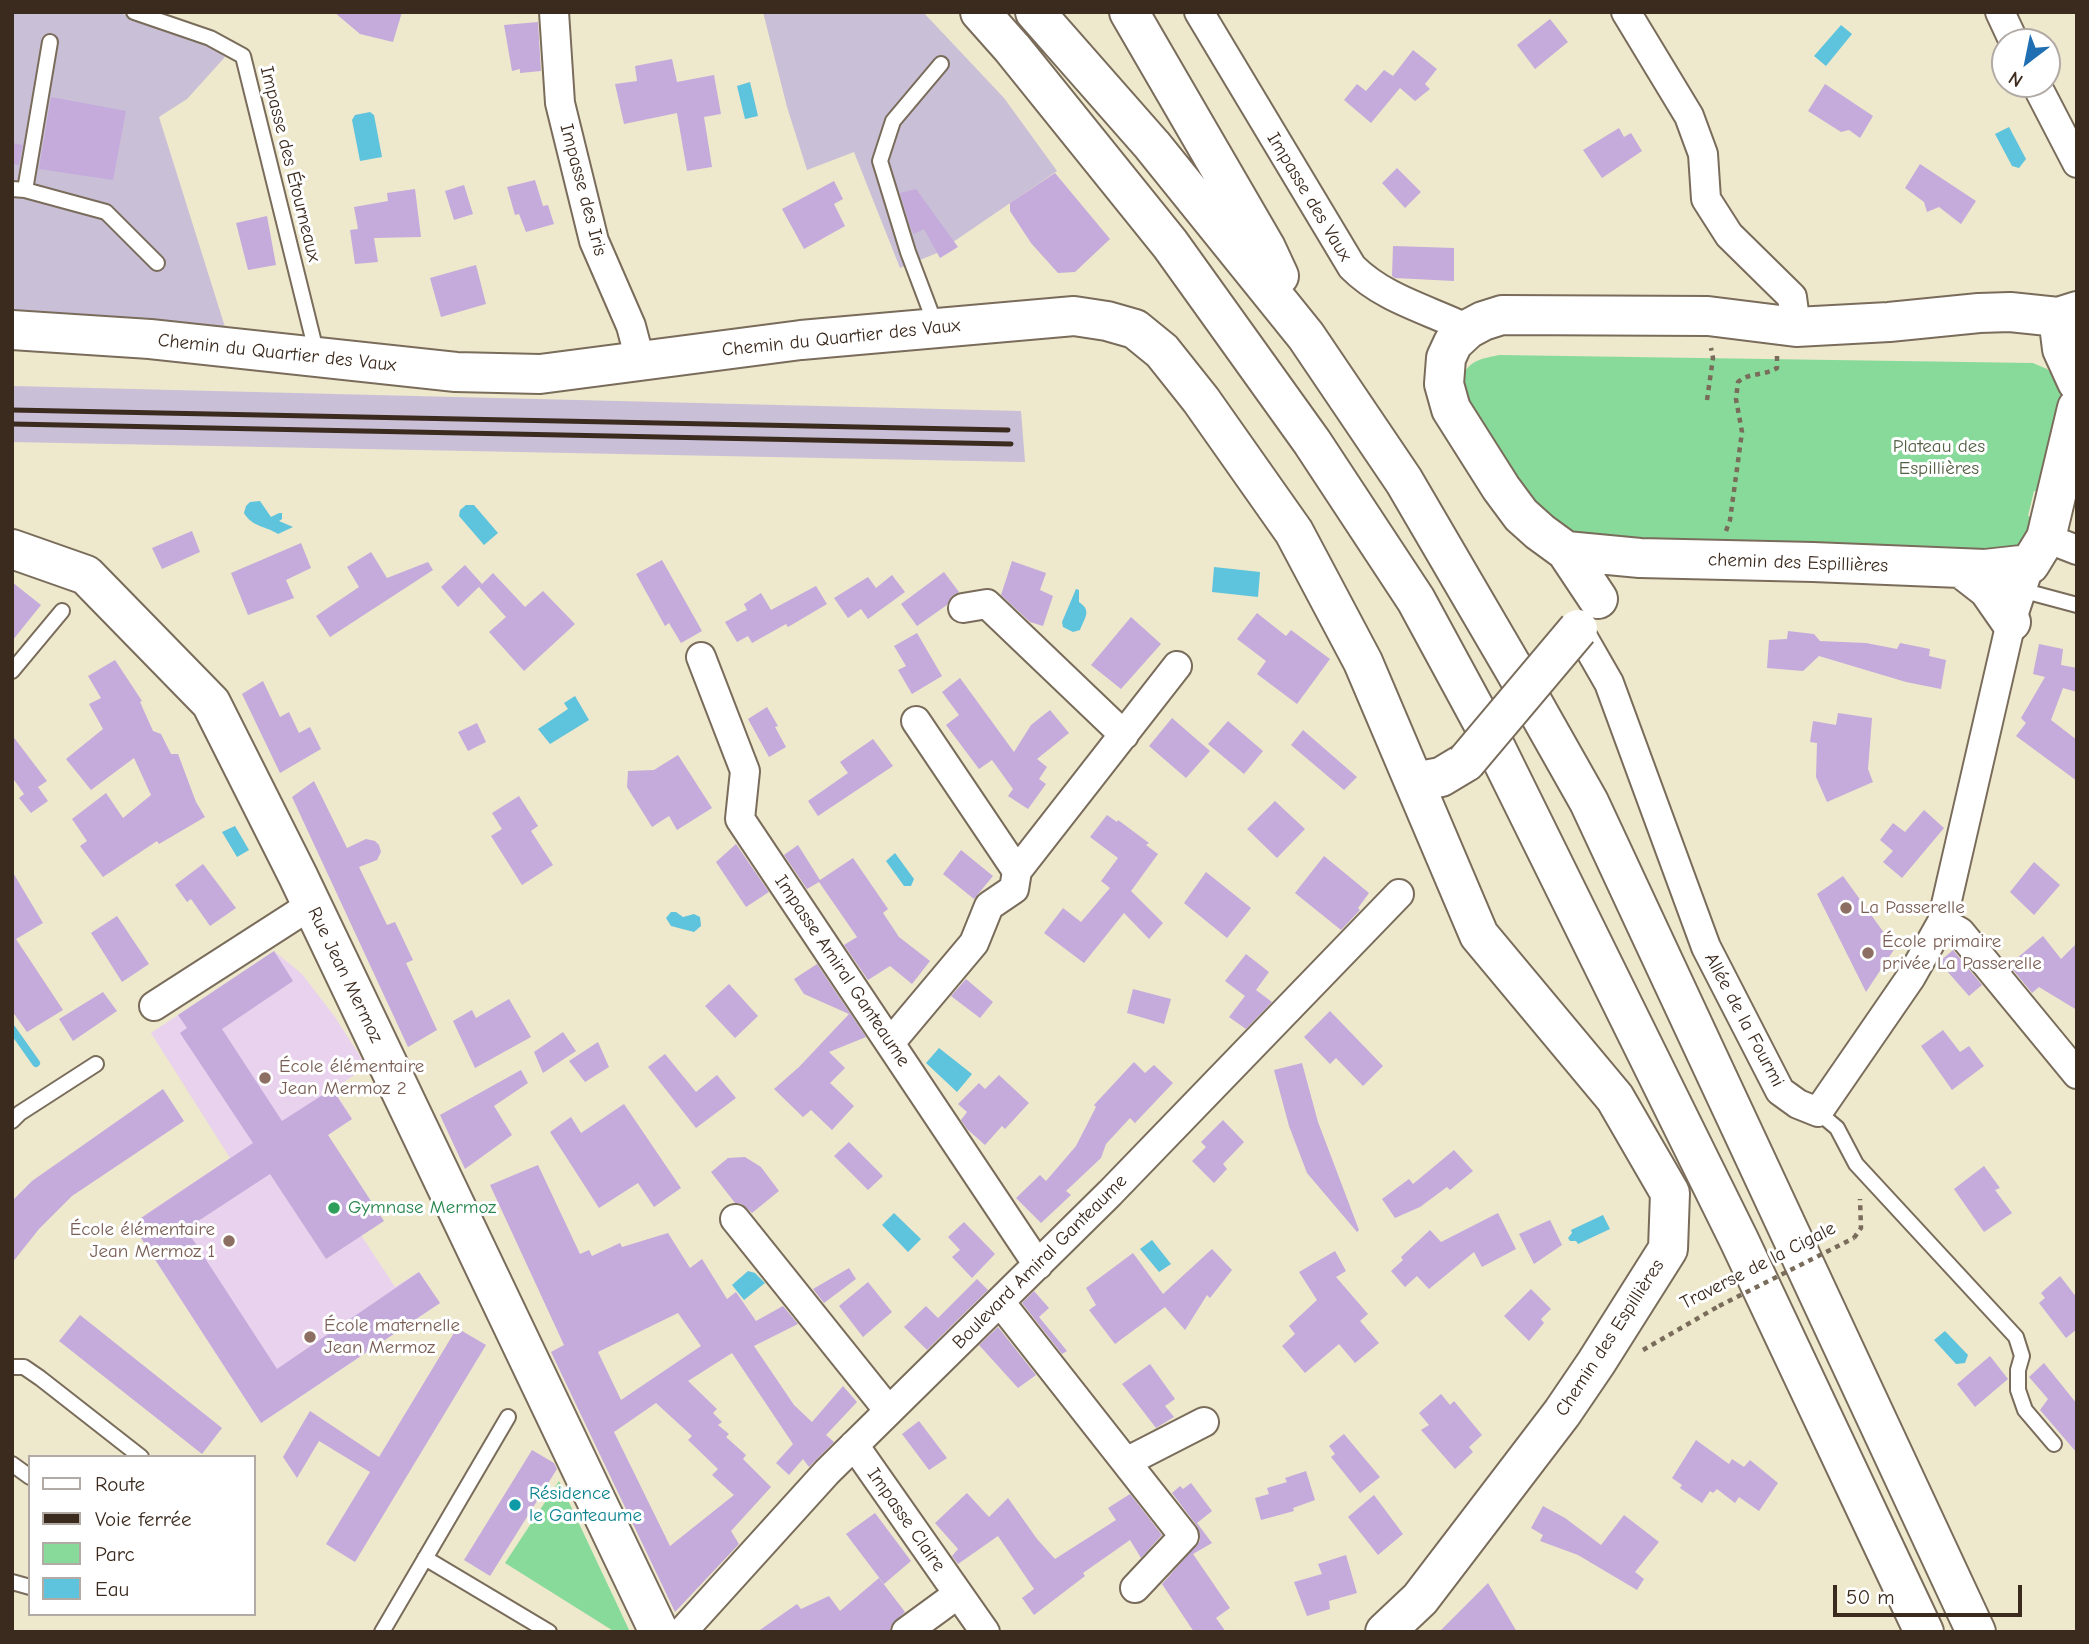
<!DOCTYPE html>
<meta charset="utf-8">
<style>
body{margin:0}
#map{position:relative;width:2089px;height:1644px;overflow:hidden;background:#eee8cc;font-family:"Comic Neue",sans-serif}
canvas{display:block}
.frame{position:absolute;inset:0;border:14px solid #3b2a1e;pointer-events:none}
.legend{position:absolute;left:28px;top:1455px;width:228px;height:161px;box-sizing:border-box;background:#fff;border:2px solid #b1aaa5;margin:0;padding:9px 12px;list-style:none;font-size:21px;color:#3b2a1e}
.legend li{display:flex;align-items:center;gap:14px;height:35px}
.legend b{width:35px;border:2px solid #b1aaa5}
.north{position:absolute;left:1991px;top:28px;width:70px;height:70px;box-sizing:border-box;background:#fff;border:2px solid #b1aaa5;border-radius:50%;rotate:212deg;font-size:19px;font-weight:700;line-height:28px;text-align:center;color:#3b2a1e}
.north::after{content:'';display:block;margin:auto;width:24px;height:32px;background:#1f6fb2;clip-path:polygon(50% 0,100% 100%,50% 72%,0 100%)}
.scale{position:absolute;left:1833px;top:1585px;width:189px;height:32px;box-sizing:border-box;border:4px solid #3b2a1e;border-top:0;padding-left:9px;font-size:21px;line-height:24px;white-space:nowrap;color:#3b2a1e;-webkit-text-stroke:5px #fff;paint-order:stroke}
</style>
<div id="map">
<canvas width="2089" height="1644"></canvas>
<div class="frame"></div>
<ul class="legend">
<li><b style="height:9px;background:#fff"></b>Route</li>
<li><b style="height:9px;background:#3b2a1e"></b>Voie ferrée</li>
<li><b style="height:19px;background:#88da9a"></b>Parc</li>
<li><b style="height:19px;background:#5ec3dc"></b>Eau</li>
</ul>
<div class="north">N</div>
<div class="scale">50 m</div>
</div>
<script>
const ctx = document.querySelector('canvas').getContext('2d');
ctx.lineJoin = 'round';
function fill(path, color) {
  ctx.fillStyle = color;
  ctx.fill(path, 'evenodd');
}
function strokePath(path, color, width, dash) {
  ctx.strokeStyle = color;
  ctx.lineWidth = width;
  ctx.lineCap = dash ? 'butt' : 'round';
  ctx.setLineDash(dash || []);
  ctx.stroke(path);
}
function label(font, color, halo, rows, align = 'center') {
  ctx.font = font + ' "Comic Neue",sans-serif';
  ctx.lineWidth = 6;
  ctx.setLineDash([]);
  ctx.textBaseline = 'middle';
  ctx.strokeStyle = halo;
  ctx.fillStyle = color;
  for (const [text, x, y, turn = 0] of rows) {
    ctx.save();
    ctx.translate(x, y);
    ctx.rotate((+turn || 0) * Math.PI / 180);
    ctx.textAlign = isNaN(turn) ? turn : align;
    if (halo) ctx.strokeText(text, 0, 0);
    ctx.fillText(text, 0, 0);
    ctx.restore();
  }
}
fill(new Path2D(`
 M274,951L302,974L335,1017L367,1067L333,1089L352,1119L325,1137L285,1195L326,1259L361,1235L395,1287L419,1272L440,1303L261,1423L132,1224L230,1158L151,1033Z`), '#e9d2ee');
fill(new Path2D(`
 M12,12H117L211,45L225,57L187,99L159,117L225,327L12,311Z
 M763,12H923L1004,98L1057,171L937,253L900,268L854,152L807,170L787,107Z
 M12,386L1021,411L1025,462L12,442Z`), '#c9bfd7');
fill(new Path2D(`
 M1499,355L2033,363L2047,369L2060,383L2065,403L2042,492L2034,491L2028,516L2035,518L2029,538L2015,554L1606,545L1546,524L1458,385C1468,362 1474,360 1499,355Z
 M559,1481L630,1632H615L505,1563Z`), '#88da9a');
fill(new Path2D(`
 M1841,25L1852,34L1826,66L1814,56Z
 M750,82L758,116L745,119L737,86Z
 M370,112L374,115L382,157L360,161L352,120L355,115Z
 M2009,127L2026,159L2019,168L2012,166L1995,134Z
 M260,501L271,517L279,513H282V519L279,521L293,527L278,534C266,526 252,527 244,513L246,506L250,502Z
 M466,505H474L498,533L484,545L459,516L460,510Z
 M1214,567L1260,572L1258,597L1212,592Z
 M1076,589L1079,590V602C1092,611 1085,617 1080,630L1073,632L1063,627L1062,622Z
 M575,696L589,720L550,744L538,729L568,709L564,703Z
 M235,826L249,850L237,857L222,832Z
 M895,853L914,879L911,886H904L886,861Z
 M671,912H676L683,917L694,914L700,917L701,926L694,932L671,926L666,918Z
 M939,1048L972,1074L957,1092L926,1063Z
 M894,1213L921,1239L908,1252L882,1225Z
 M1603,1215L1610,1229L1578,1244L1576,1241H1570L1568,1238L1572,1233L1571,1230Z
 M1152,1240L1171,1264L1159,1272L1140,1249Z
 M748,1271L755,1273L765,1283L744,1300L732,1285Z
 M1945,1331L1968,1355L1965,1363L1956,1364L1934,1340Z`), '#5ec3dc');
strokePath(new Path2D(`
 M12,1029L36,1063`), '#5ec3dc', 8);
fill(new Path2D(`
 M334,12H402L393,42L360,34Z
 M1550,19L1568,42L1535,69L1517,45Z
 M538,22L541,71L520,73V69L512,71L504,25Z
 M1413,50L1437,69L1425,84L1430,89L1415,101L1400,88L1371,123L1344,100L1357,84L1366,91L1384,70L1393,76Z
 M672,59L677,82L714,75L721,114L704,117L712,167L687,171L677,113L624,124L615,84L637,81L635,66Z
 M1825,84L1873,116L1860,138L1849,130L1841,132L1808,111Z
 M51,97L126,111L113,180L39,169Z
 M1619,128L1624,137L1631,133L1642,151L1602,178L1583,150Z
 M12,143L23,145L19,165L12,164Z
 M1920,164L1976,201L1961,224L1939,207L1927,212L1924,202L1905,188Z
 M1397,168L1421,192L1405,208L1382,183Z
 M1055,173L1110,239L1075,272L1058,273L1031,243L1010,211V203Z
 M535,180L543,206L548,205L554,224L526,232L519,214L515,215L507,187Z
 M834,181L843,199L834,204L845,226L804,249L782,209Z
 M464,185L473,214L454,220L445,191Z
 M415,189L421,237L374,238L378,262L355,264L350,230L358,229L354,207L388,201L387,193Z
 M916,189L958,247L940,258L924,229L914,234L910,226L900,193Z
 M267,216L276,265L248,270L236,223Z
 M1393,246L1454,248V281L1395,278L1392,276Z
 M476,265L486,304L441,317L430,278Z
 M192,531L200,552L162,569L152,548Z
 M301,543L311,568L286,580L294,598L248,615L231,573Z
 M371,552L387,578L428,562L433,570L330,637L316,616L359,587L347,567Z
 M662,560L702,631L681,643L669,623L665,626L636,574Z
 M1012,561L1046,573L1040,590L1053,596L1043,626L1030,622L1001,595Z
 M465,565L482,584L458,607L441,587Z
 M944,572L959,592L952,596L947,605L917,626L901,604Z
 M493,573L525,607L543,591L575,624L524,671L489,632L506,617L479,587Z
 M892,575L905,592L868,619L861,609L848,618L834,598L868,577L876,588Z
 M12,582L41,605L12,641Z
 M816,586L827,604L788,627L786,624L752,643L748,636L737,642L725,622L747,610L744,604L761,593L771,610Z
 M1257,613L1286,636L1291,630L1330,659L1297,704L1257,674L1266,661L1237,639Z
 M1131,617L1161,644L1121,689L1091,665Z
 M1788,631L1814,634L1820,641L1866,643L1897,649L1900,643L1930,649L1929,656L1946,660L1941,689L1906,682L1819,656L1803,671L1767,668L1769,640L1787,639Z
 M917,633L942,676L912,694L898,670L906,666L894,646Z
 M2039,644L2063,649L2061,665L2077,668V692L2063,688L2051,720L2077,740V781L2016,736L2026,723L2021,718L2045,677L2033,674Z
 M115,660L142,701L140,702L153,731L161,734L171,754H178L196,802L205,817L159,844L157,841L103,877L80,846L87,841L72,819L106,793L123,818L151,795L134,758L91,790L66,759L103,729L89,704L101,698L88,676Z
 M960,678L1014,752L1031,725L1050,710L1069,733L1037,759L1047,767L1039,779L1046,784L1028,809L1008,796L1013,789L992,760L979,769L946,725L959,715L942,692Z
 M263,681L280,717L289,712L299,733L310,727L321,749L280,773L242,694Z
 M767,707L778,726L775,727L786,747L769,757L748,719Z
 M1838,713L1872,718L1868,769L1873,782L1827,802L1816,777L1817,743L1810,742L1813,721L1836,725Z
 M1172,718L1210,751L1186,778L1149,746Z
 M1228,721L1263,751L1244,774L1208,744Z
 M477,723L486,742L468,751L458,732Z
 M1303,730L1357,777L1344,790L1291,745Z
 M12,735L47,781L38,787L48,801L31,813L19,798L24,794L12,777Z
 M873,739L893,766L818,816L808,801L848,773L840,762Z
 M678,755L712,808L677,830L669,816L652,827L627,787L628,771L654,770Z
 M314,781L347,848L366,839L375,841L379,845L381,852L377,860L359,867L387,925L395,922L413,960L406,963L437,1030L408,1047L292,797Z
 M519,796L538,826L531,831L553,865L522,885L491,836L502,829L492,813Z
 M1275,801L1305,829L1277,858L1247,829Z
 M1924,810L1944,828L1902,878L1883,862L1893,851L1880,840L1893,823L1905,832Z
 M1107,815L1117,822L1118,820L1149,843L1146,845L1158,854L1131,891L1163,923L1149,939L1124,913L1084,963L1044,933L1063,908L1081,922L1110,888L1101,881L1118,858L1090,837Z
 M736,844L769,892L746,907L716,862Z
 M798,845L820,880L853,858L888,909L883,913L899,937L930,961L912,984L890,966L868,980L844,945L857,937L819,882L807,889L784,855Z
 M961,850L993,876L974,899L943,874Z
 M1324,856L1369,893L1358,908L1360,910L1341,930L1295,893Z
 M2034,862L2060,885L2034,915L2010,892Z
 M203,864L236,908L210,926L191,899L187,902L175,885Z
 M12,871L43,923L16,939L63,1010L27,1032L12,1011Z
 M1206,872L1251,908L1227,938L1184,903Z
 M1843,876L1895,948L1866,992L1817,894Z
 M117,916L149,964L122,982L91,933Z
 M2043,936L2061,959L2077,943V1010L2039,987L2032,993L2009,965Z
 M1953,950L1982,985L1969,996L1939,962Z
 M274,951L293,981L222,1029L282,1121L332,1089L352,1119L328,1135L384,1221L326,1259L270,1174L186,1229L277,1369L419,1272L440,1303L261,1423L132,1224L253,1143L180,1033L187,1028L178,1015Z
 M1246,954L1269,972L1256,990L1272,1002L1246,1029L1229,1017L1245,996L1225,981Z
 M817,964L866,1037L829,1052L845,1068L830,1083L854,1106L832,1130L811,1110L803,1117L774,1089L799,1067L849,1014L804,994L794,979Z
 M966,979L993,1002L980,1018L951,996Z
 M729,984L758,1016L735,1038L705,1006Z
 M1133,989L1171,999L1164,1024L1127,1013Z
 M103,992L117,1011L73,1041L59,1019Z
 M509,999L531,1037L475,1068L453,1021L472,1010L476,1018Z
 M1330,1011L1383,1066L1363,1086L1336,1058L1330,1064L1304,1037Z
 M1943,1030L1960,1052L1969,1046L1984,1066L1952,1090L1921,1046Z
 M563,1032L576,1051L543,1073L534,1052Z
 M598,1042L609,1067L585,1082L569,1061Z
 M665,1054L696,1092L717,1075L736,1098L696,1128L648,1067Z
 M1134,1062L1145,1073L1154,1065L1173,1083L1135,1123L1130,1118L1106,1144L1101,1158L1066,1191L1071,1195L1041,1223L1016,1198L1040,1175L1046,1181L1076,1146L1096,1107L1094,1105Z
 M1302,1063L1318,1122L1359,1230L1357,1232L1307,1173L1289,1126L1274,1070Z
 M521,1070L528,1083L494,1106L512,1135L465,1169L440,1115Z
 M999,1075L1029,1103L1005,1129L1002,1126L985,1145L967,1129L961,1120L967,1112L958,1104L979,1083L985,1089Z
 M163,1089L184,1121L72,1196L39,1229L12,1263V1201L32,1181Z
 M624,1104L681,1188L654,1207L638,1183L599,1208L550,1132L571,1117L581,1133Z
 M1223,1120L1244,1142L1223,1164L1227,1169L1214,1183L1192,1161L1206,1147L1201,1142Z
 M849,1142L883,1176L868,1190L834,1156Z
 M1454,1150L1473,1171L1450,1190L1447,1187L1420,1207L1395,1218L1382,1199L1409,1179L1413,1184Z
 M745,1157L761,1167L779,1191L752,1213L742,1204L735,1203L711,1172L728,1158Z
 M538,1165L580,1254L589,1250L592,1256L620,1243L622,1247L668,1233L690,1268L702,1259L727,1299L736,1292L756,1321L783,1306L798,1324L754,1346L794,1405L812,1422L843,1386L857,1402L826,1435L834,1442L809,1467L803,1459L789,1475L776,1463L793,1444L732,1353L688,1381L717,1409L713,1413L722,1422L718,1425L729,1434L726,1437L746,1455L743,1459L771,1487L731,1531L739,1544L675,1612L551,1352L564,1345L490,1185ZM678,1313L701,1346L621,1400L598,1352ZM656,1403L692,1436L688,1440L718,1469L712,1475L734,1495L670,1546L614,1432Z
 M1984,1166L2000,1188L1995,1190L2012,1213L1984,1232L1954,1189Z
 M1498,1213L1516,1249L1482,1267L1474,1252L1429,1289L1417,1276L1405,1287L1391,1271L1403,1260L1401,1257L1430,1230L1441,1242Z
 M1550,1220L1562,1245L1534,1264L1519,1234Z
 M964,1222L995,1254L972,1278L952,1257L960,1250L948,1237Z
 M1212,1249L1232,1270L1210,1298L1207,1295L1185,1330L1165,1307L1115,1344L1089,1310L1096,1305L1086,1288L1133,1253L1163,1294Z
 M1335,1251L1346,1271L1336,1277L1368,1314L1360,1321L1379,1343L1355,1363L1339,1344L1305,1373L1282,1346L1295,1334L1289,1326L1317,1300L1299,1272Z
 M849,1268L856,1279L824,1303L813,1289Z
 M2060,1276L2077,1298V1329L2066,1338L2039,1303L2045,1298L2041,1293Z
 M977,1279L988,1290L927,1350L904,1327L926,1306L938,1318Z
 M868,1282L892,1312L863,1337L839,1306Z
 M1531,1289L1551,1309L1541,1319L1544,1323L1529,1341L1504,1316Z
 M1034,1291L1049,1308L1039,1317L1067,1351L1062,1354L1022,1303Z
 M80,1315L222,1428L202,1454L59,1341Z
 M998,1327L1036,1375L1018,1388L979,1345Z
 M457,1328L486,1345L355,1562L326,1544L370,1472L319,1441L297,1478L283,1457L310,1411L379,1457Z
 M1990,1356L2008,1379L1975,1407L1957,1384Z
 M2044,1363L2077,1404V1453L2040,1410L2048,1399L2029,1377Z
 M1150,1364L1175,1399L1165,1406L1174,1417L1156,1428L1122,1384Z
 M1441,1394L1450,1405L1454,1401L1482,1435L1469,1447L1473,1452L1455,1469L1421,1430L1429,1425L1419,1413Z
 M919,1421L947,1458L929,1470L902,1434Z
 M1344,1434L1380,1477L1360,1493L1331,1457L1335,1454L1329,1446Z
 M1696,1440L1729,1464L1732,1459L1744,1467L1750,1460L1778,1483L1759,1511L1739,1497L1735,1503L1717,1489L1713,1493L1710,1491L1702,1503L1680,1488L1682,1485L1672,1478Z
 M532,1450L554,1463L557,1469L490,1576L464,1560Z
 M1306,1471L1315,1500L1293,1508L1294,1511L1261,1520L1255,1498L1269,1494L1267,1488L1287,1482L1285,1478Z
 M1191,1483L1212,1511L1197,1523L1212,1543L1193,1554L1230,1608L1216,1618L1226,1632H1194L1162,1584L1200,1541V1533L1197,1526L1172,1493L1180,1486L1183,1489Z
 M967,1493L989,1517L1008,1498L1037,1539L1055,1559L1116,1520L1108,1508L1130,1494L1162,1535L1141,1558L1130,1540L1083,1573L1085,1576L1034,1615L1022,1598L1034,1589L998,1536L958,1564L952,1556L958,1549L935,1523Z
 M1374,1495L1403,1534L1378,1555L1348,1517Z
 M1543,1506L1565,1518L1601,1545L1624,1515L1659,1542L1635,1572L1644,1579L1637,1590L1578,1555L1540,1541L1543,1535L1531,1528Z
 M875,1513L911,1561L884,1584L846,1534Z
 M1346,1555L1357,1593L1329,1601L1330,1609L1307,1616L1294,1582L1322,1574L1318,1564Z
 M879,1578L905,1612L891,1625L890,1632H757L797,1604L801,1609L829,1596L840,1611Z
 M1488,1583L1517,1632H1439Z`), '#c4abdb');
const lane = new Path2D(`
 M134,12L210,38L243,56L317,355
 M12,189L25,190L50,42
 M25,190L106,212L157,263
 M936,326L908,252L880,161L893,121L941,64
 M2021,590L2077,605
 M12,671L62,611
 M1818,1112L1837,1128L1856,1164L2016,1337L2022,1356L2018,1370V1390L2025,1410L2054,1444
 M12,1121L20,1113L96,1064
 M12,1367H24L40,1378L141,1457
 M12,1464L30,1477
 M425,1558L549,1632
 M12,1582L30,1587
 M382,1632L508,1417`);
const street = new Path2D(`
 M554,12L560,103L594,241L631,326L640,360
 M1199,12L1352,267C1384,299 1427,309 1468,329
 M1626,12L1689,116L1703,154L1706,199L1729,235L1792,297L1796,327
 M2000,12L2014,42
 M2036,84L2077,163
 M2046,538L2077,550
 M963,608L987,604L1124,735
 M1578,629L1609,683L1706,947L1780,1091L1798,1104L1818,1112L1911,977L1942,922L2011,622L2030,564
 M701,657L745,771L740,819L1038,1265
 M1017,871L1177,666
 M1942,922L1960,932L2077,1074
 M154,1006L311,905
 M890,1043L974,943L989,906L1014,889L1017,871L916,721
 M735,1219L889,1411
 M1000,1302L1184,1536L1135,1588
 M854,1445L985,1632
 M1126,1462L1204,1422
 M682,1632L827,1472L1110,1193L1399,894
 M906,1632L958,1594`);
const secondary = new Path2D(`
 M2058,317L2062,349L2077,382
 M12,330L150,339L456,372L540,374L801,340L1074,316L1107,321L1135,329L1162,351L1201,400L1294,532L1363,662L1479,935L1615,1098L1670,1193L1668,1249L1596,1363L1562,1413L1420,1599L1385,1632
 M12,549L86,575L211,703L298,876L659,1632
 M1566,551L1640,558L1813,562L1985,569L2030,564L2046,538L2077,408
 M1961,568L1988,589L2011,622
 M1598,599L1566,551L1540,532L1521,515L1501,488L1451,409L1444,384L1446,358L1453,343L1468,329L1483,321L1502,315L1708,316L1796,327L1889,322L1979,313L2010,312L2058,317L2077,311
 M1414,782L1441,777L1466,762`);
const highway = new Path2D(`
 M980,12L1012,48L1170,244L1312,442L1416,600L1493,742L1739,1240L1924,1632
 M1035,12L1152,145L1306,336L1404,481L1515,671L1589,802L1976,1632
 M1129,12L1266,248L1279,276`);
strokePath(lane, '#7a6c5b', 18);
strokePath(street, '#7a6c5b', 32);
strokePath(secondary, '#7a6c5b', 42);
strokePath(highway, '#7a6c5b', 42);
strokePath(new Path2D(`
 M1707,400L1713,358L1711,348
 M1726,531L1730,520L1742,432L1736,399L1738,382C1750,372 1764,376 1777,368V353
 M1854,1238L1861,1228L1860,1199
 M1643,1350L1719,1306`), '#7a6c5b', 4.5, [5, 5]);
strokePath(lane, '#fff', 14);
strokePath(street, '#fff', 28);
strokePath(secondary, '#fff', 38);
strokePath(highway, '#fff', 38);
strokePath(new Path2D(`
 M12,410L1008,430
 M12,424L1011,444`), '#3b2a1e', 5);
const secondaryBridge = new Path2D(`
 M1466,762L1578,629`);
strokePath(secondaryBridge, '#7a6c5b', 42, []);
strokePath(new Path2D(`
 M1719,1306L1854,1238`), '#7a6c5b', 4.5, [5, 5]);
strokePath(secondaryBridge, '#fff', 38);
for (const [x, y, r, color] of [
 [1846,908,7,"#8d6e63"],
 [1868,953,7,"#8d6e63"],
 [265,1078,7,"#8d6e63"],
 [334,1208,7,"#2e9e5b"],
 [229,1241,7,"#8d6e63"],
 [310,1337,7,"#8d6e63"],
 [515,1505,7,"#0f9aa8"]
]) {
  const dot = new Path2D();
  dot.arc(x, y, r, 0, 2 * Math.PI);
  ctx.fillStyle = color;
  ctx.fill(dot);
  strokePath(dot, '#fff', 2.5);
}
label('19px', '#3b2a1e', '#fff', [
 ["Impasse des Étourneaux",290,164,76],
 ["Impasse des Iris",583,190,75],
 ["Impasse des Vaux",1309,197,59],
 ["Chemin du Quartier des Vaux",841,338,-6],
 ["Chemin du Quartier des Vaux",277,353,6],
 ["chemin des Espillières",1798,563,2],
 ["Impasse Amiral Ganteaume",842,971,56],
 ["Rue Jean Mermoz",345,975,64],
 ["Allée de la Fourmi",1744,1020,62],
 ["Boulevard Amiral Ganteaume",1040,1262,-45],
 ["Traverse de la Cigale",1758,1266,-27],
 ["Chemin des Espillières",1610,1338,-57],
 ["Impasse Claire",906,1520,55]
]);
label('19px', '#525f43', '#fff', [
 ["Plateau des",1939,447],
 ["Espillières",1939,469]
]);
label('19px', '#785e54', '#fff', [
 ["La Passerelle",1860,908],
 ["École primaire",1882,942],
 ["privée La Passerelle",1882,964],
 ["École élémentaire",279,1067],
 ["Jean Mermoz 2",279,1089],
 ["École élémentaire",215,1230,"right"],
 ["Jean Mermoz 1",215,1252,"right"],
 ["École maternelle",324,1326],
 ["Jean Mermoz",324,1348]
], 'left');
label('19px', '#27864d', '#fff', [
 ["Gymnase Mermoz",348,1208]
], 'left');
label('19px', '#0d838f', '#fff', [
 ["Résidence",529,1494],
 ["le Ganteaume",529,1516]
], 'left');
</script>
